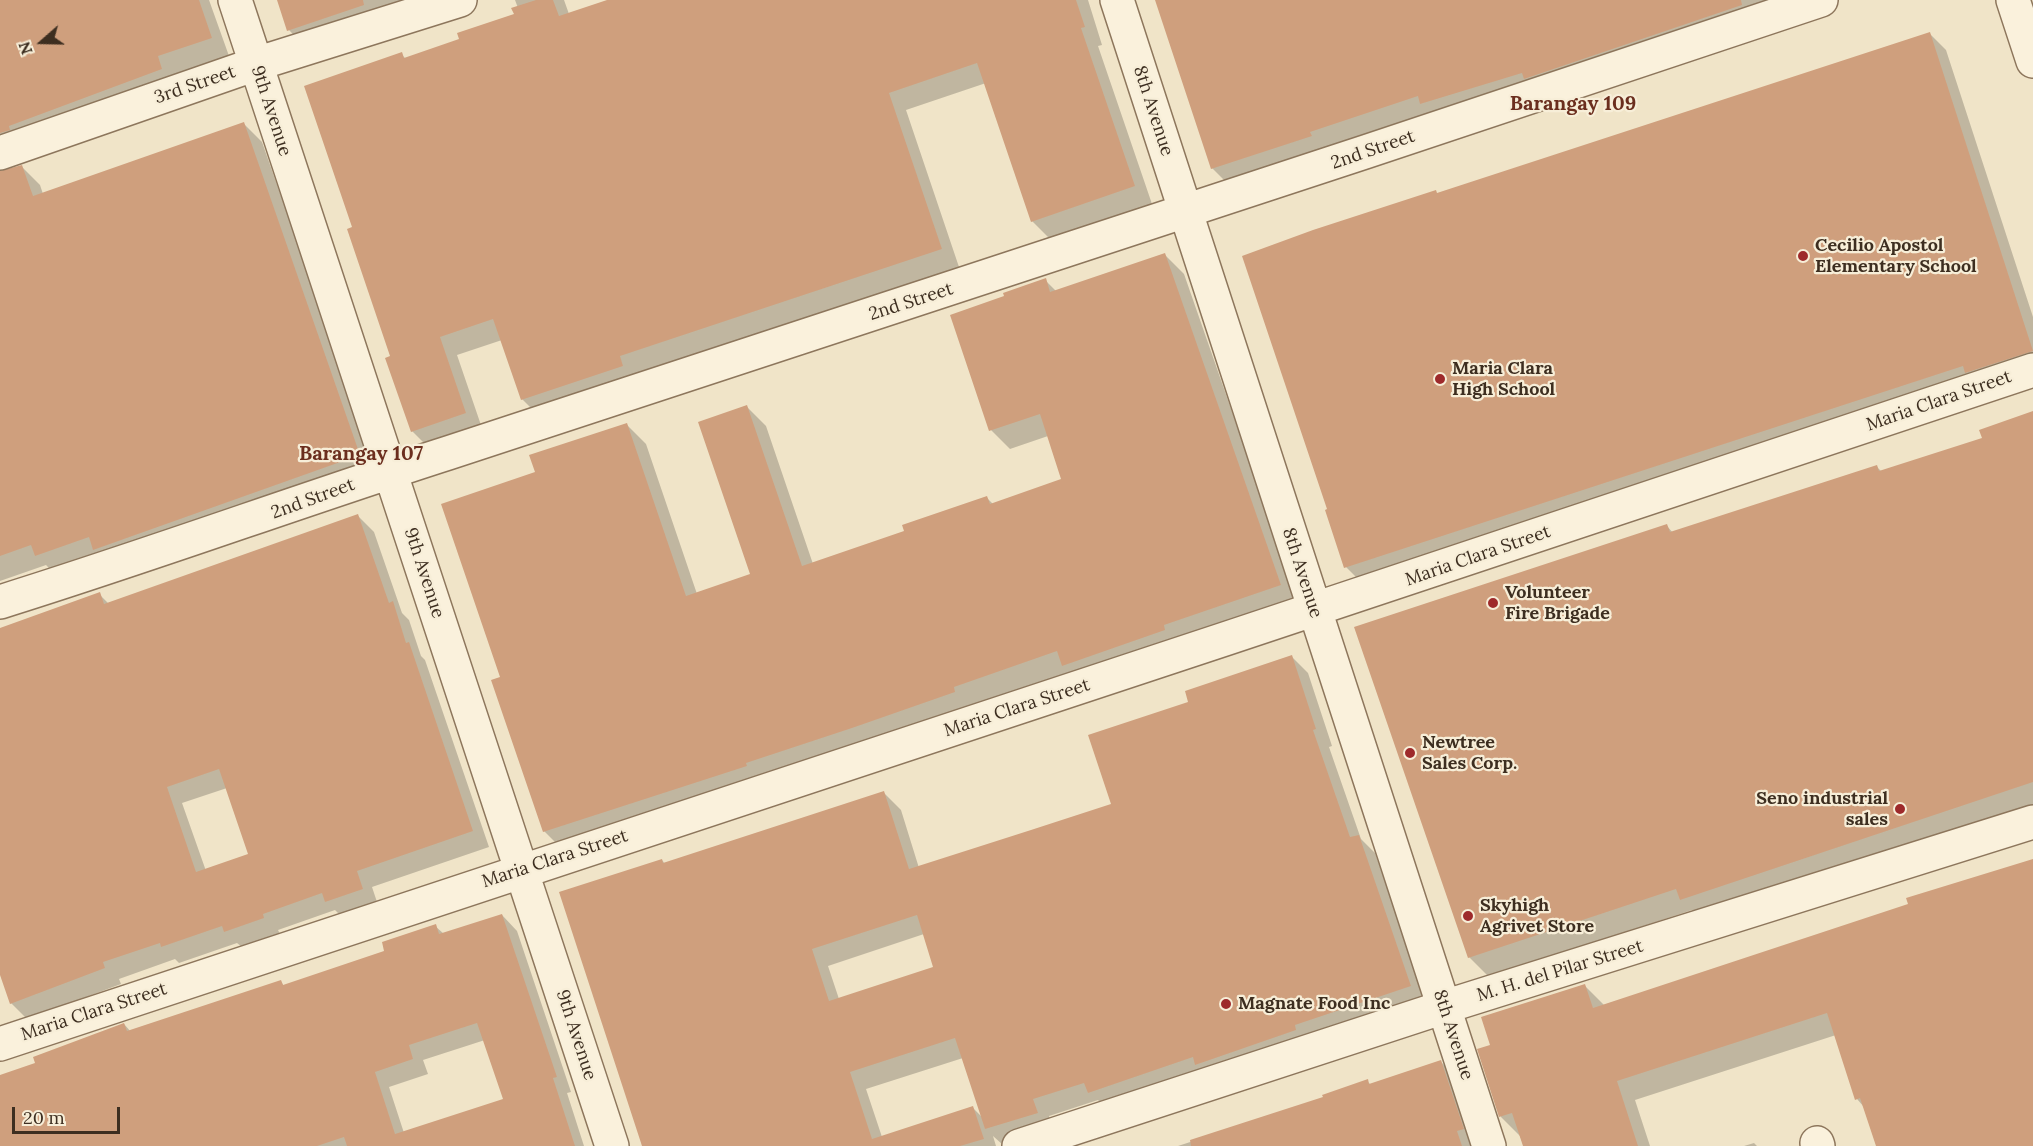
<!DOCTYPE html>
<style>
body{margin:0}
#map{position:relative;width:2033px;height:1146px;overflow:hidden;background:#f0e4c8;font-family:Lora,serif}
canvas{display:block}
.north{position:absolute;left:12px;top:12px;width:60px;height:60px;-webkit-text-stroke:4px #f7eed8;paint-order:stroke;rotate:250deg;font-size:16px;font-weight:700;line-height:24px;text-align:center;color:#3d2e20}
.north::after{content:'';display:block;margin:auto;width:21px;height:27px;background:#3d2e20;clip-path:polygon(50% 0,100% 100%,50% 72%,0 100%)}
.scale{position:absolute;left:12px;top:1107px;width:108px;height:27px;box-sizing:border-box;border:3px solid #3d2e20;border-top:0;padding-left:8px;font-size:18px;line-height:21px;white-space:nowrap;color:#3d2e20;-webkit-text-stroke:4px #f7eed8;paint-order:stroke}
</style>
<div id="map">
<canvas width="2033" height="1146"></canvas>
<div class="north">N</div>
<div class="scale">20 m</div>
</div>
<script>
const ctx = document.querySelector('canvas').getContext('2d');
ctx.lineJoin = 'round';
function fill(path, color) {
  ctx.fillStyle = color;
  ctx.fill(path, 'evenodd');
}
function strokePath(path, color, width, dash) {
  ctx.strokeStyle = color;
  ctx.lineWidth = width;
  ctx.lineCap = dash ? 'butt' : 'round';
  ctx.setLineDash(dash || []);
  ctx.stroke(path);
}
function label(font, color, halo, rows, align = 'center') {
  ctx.font = font + ' Lora,serif';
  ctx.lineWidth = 4.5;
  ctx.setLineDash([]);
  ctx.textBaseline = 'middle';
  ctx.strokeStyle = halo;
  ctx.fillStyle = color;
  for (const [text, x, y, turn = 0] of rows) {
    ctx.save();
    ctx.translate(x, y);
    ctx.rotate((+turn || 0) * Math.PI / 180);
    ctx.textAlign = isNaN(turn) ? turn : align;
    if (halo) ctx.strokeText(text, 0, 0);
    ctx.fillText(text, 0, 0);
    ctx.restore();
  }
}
fill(new Path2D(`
 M0,0H209L229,56L175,74L180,88L0,168Z
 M278,0H452L306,48L289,30Z
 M515,0H564L569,14L613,0H1088L1102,45L1098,46L1152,204L1050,239L1032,221L986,83L906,110L959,267L637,374L640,384L540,417L522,399L502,340L457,355L483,431L430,449L412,431L354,228L401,54L406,59L461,40L515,15L518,8Z
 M1157,0H1806L1232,188L1212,168Z
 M1930,34L1946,50L2033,317V372L1362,583L1346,567L1329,510L1438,194Z
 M244,124L262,142L378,473L55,574L46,565L0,581V172L22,167L40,185L43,194Z
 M1165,255L1184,274L1299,604L1083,684L1071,672L563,850L544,831L502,678L537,473L627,425L646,444L697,594L752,575L747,407L766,426L813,564L906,532L987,498L993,504L1063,480L1048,436L1010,449L991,430L1006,297L1045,280L1057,292Z
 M2033,412V808L1701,919L1692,910L1489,977L1469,957L1667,526L1673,533L1877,467L1882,472L1984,439Z
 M358,516L374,532L402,613L409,620L421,656L425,660L489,847L372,887L378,905L343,918L335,910L278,930L280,934L242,947L237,943L179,963L175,959L119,979L121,984L27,1019L11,1003L0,971V629L99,594L109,604ZM227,788L250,855L206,871L182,803Z
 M1292,657L1308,673L1332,746L1329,747L1361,839L1375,853L1427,1002L1106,1109L1098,1100L1049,1116L1053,1130L1003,1145L993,1136L996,1146H645L662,860L665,864L884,793L901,810L919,868L1113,805L1190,703ZM924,934L935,968L839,999L828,966ZM963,1058L983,1118L973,1108L882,1137L866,1089Z
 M2033,860V1146H1877L1864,1107L1857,1099L1836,1035L1635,1100L1650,1146H1524L1520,1136L1501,1117L1479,1050L1492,1046L1585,986L1604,1005L1910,905Z
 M502,915L517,931L571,1092L567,1093L584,1146H0V1077L37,1064L124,1024L131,1032L281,982L284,986L386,951L435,926L444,934ZM485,1040L504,1100L404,1133L389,1087L428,1074L423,1060Z
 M1441,1062L1461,1082L1482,1146H1178L1324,1098L1367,1081L1371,1085Z
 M1754,1143L1757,1146H1744Z`), '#0003');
fill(new Path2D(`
 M0,0H199L212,38L158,56L162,69L9,126L10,130L0,133Z
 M277,0H363L364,5L287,31Z
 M536,0H553L559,16L607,0H1076L1085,27L1081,28L1135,186L1031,222L977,63L889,93L942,249L620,356L623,366L521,400L493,319L440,337L466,413L411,432L385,358L390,356L347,229L352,227L304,86L402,52L404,58L459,39L457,33L514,14L511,8Z
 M1155,0H1741L1742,5L1524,79L1522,73L1420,104L1418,96L1310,132L1312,136L1211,169Z
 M1930,32L2033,351L1965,373L1963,366L1344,568L1325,510L1327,509L1242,256L1313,230L1436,190L1437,193Z
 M244,122L360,455L93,550L89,537L35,556L31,545L0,556V171L22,165L33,196Z
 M1165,253L1281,585L1164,625L1165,630L1062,666L1057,651L954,687L955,692L852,728L746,763L747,766L543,832L491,680L500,677L441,504L535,472L529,455L627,423L686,596L750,574L698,422L747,405L802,566L904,531L902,525L987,496L990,504L1061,479L1040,414L989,431L950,315L1004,296L1003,293L1046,278L1050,292Z
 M2033,411V782L1680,900L1676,889L1468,958L1354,627L1667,524L1670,532L1877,465L1879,471L1982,438L1979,430Z
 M358,514L389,603L393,601L406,643L409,642L473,831L357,871L363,889L325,902L322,893L263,914L264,918L224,932L222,926L161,947L160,943L103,962L105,968L10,1004L0,975V628L100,592L104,604ZM219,769L248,854L196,872L167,787Z
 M1292,655L1316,729L1313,730L1350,837L1359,835L1411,986L1295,1025L1296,1030L1195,1065L1193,1057L1088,1093L1084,1083L1033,1099L1038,1113L985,1129L955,1038L850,1072L872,1139L973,1106L984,1139L960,1146H642L559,892L662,859L663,863L884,791L909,869L1031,830L1111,804L1088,735L1188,702L1185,691ZM917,915L933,967L829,1001L812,949Z
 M2033,859V1146H1876L1860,1098L1855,1100L1827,1013L1617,1081L1638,1146H1523L1512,1113L1499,1117L1477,1049L1490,1045L1481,1017L1585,984L1593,1008L1908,904L1906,898Z
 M502,914L557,1077L553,1078L575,1146H347L344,1137L317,1146H0V1075L35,1063L33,1057L124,1023L127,1031L281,980L283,985L384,951L382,942L436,924L439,934ZM477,1023L503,1099L395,1134L375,1072L413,1059L409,1045Z
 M1441,1060L1464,1129L1457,1131L1462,1146H1191L1190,1140L1323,1097L1322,1095L1368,1079L1369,1084Z`), '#cf9f7d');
const minor = new Path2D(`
 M235,0L612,1146
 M1117,0L1489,1146
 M2013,0L2033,61
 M0,153L256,64L460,0
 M0,602C151,555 298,501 448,453C907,304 1364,153 1821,0
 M0,1044C678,819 1356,597 2033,370
 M1817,1143L1818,1146
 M1019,1146L1444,1007L2033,822`);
strokePath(minor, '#8d765c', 36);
strokePath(minor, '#faf1dc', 33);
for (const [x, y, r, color] of [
 [1803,256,6,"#9e2a2b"],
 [1440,379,6,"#9e2a2b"],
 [1493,603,6,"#9e2a2b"],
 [1410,753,6,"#9e2a2b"],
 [1900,809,6,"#9e2a2b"],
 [1468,916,6,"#9e2a2b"],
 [1226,1004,6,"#9e2a2b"]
]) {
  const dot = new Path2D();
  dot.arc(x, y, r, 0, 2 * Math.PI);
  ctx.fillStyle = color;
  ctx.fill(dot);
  strokePath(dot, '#f7eed8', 2);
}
label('18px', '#3d2e20', '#f7eed8', [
 ["3rd Street",195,85,-19],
 ["9th Avenue",271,111,72],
 ["8th Avenue",1153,111,72],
 ["2nd Street",1373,150,-19],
 ["2nd Street",911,302,-18],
 ["Maria Clara Street",1939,401,-19],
 ["2nd Street",313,499,-20],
 ["Maria Clara Street",1478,556,-19],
 ["9th Avenue",424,573,72],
 ["8th Avenue",1302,573,72],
 ["Maria Clara Street",1017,708,-18],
 ["Maria Clara Street",555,859,-18],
 ["M. H. del Pilar Street",1560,971,-17],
 ["Maria Clara Street",94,1012,-18],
 ["9th Avenue",576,1035,72],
 ["8th Avenue",1453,1035,72]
]);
label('bold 18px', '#3d2e20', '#f7eed8', [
 ["Cecilio Apostol",1815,246],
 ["Elementary School",1815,267],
 ["Maria Clara",1452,369],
 ["High School",1452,390],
 ["Volunteer",1505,593],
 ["Fire Brigade",1505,614],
 ["Newtree",1422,743],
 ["Sales Corp.",1422,764],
 ["Seno industrial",1888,799,"right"],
 ["sales",1888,820,"right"],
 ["Skyhigh",1480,906],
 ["Agrivet Store",1480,927],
 ["Magnate Food Inc",1238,1004]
], 'left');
label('bold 20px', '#6b2e1e', '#f7eed8', [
 ["Barangay 109",1573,104],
 ["Barangay 107",361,454]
]);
</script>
